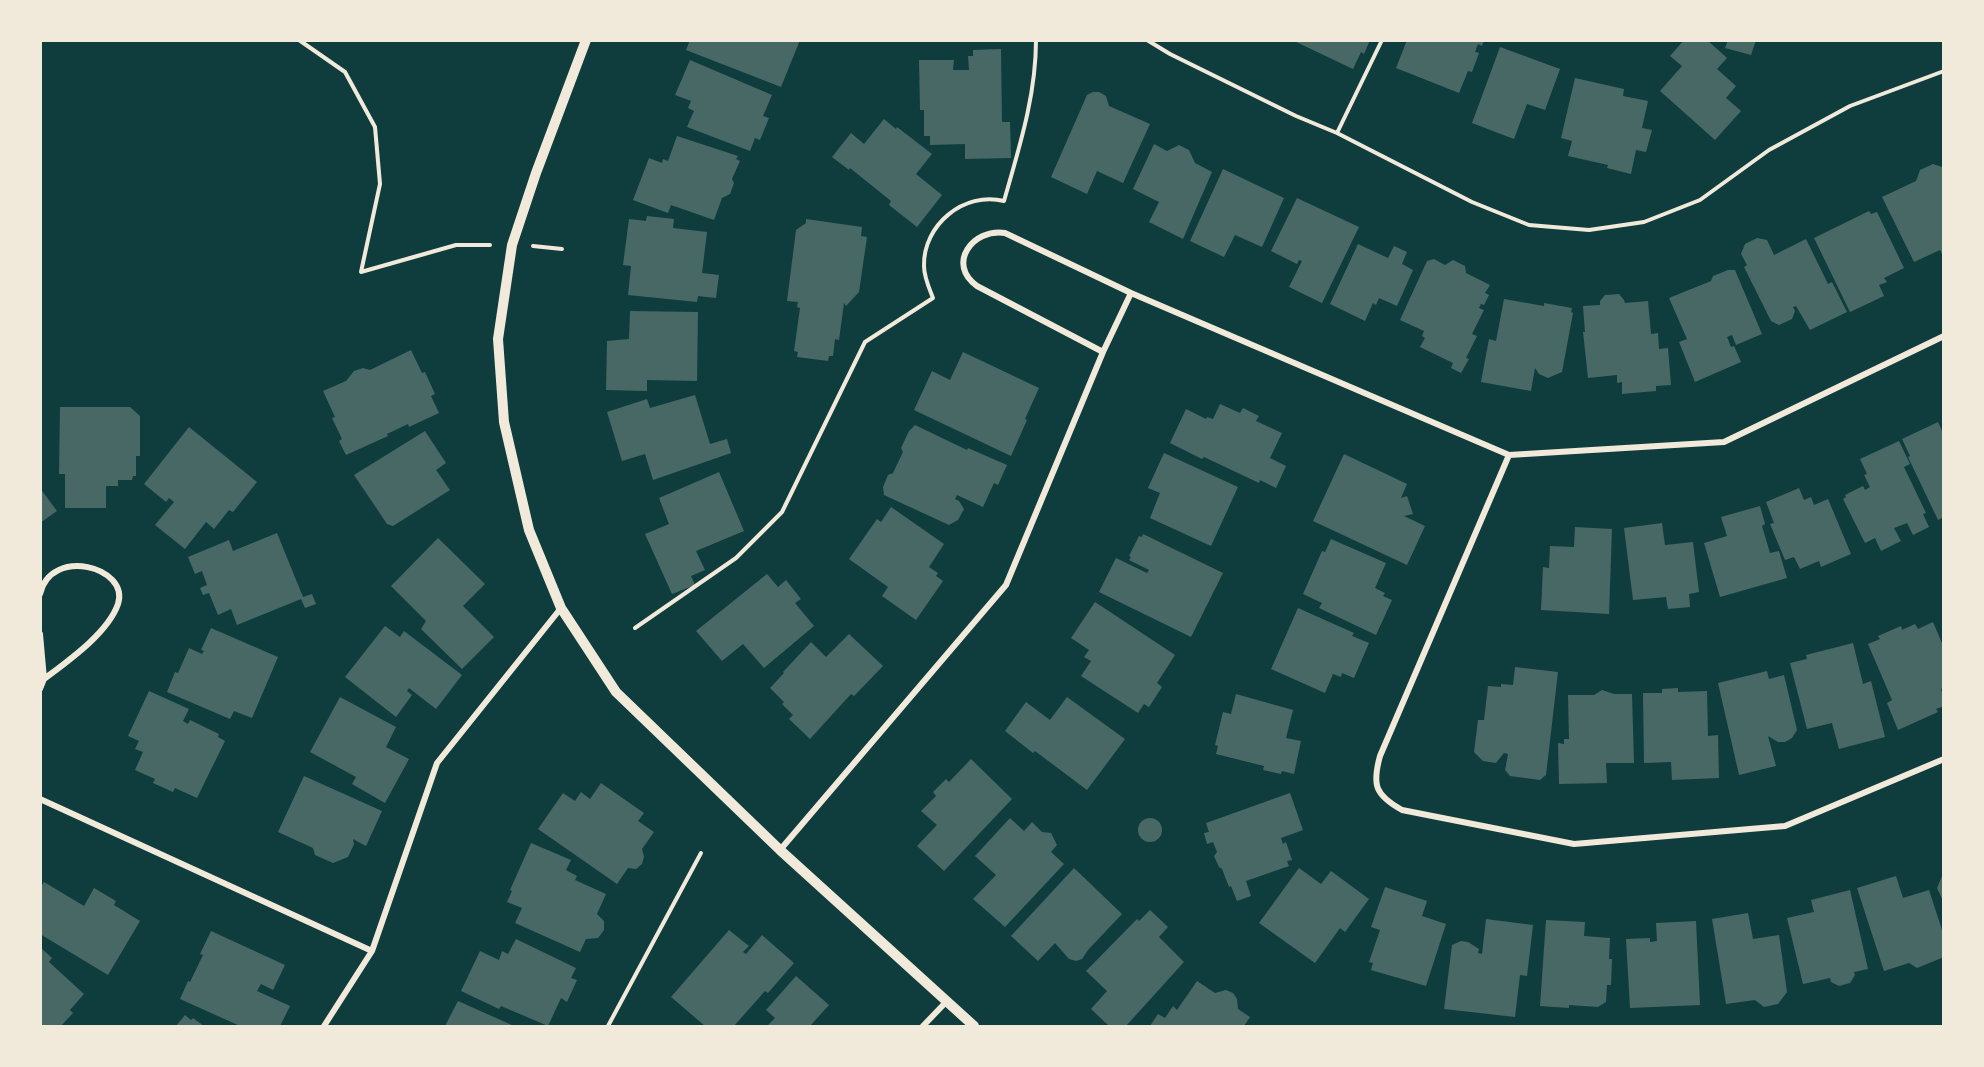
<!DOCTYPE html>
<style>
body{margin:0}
#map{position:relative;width:1984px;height:1067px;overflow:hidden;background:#0f3d3e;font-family:"Sofia Sans Condensed",sans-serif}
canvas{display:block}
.frame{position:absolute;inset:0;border:42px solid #f1e9da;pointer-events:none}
</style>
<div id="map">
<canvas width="1984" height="1067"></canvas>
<div class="frame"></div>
</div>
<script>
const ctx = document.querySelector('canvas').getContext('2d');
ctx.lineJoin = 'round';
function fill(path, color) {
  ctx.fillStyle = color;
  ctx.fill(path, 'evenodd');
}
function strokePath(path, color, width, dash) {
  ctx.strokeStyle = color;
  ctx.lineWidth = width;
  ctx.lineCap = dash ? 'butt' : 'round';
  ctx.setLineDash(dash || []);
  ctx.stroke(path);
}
fill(new Path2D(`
 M690,40H800L781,87L686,50Z
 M1292,40H1370L1364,54L1361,52L1353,69Z
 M1407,40H1484L1482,46L1478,44L1475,52L1479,53L1472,72L1468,71L1459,93L1396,68Z
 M1684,40H1707L1727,58L1717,69L1736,86L1726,98L1741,111L1715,140L1660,91L1682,66L1670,56Z
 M1728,40H1756L1751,55L1725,48Z
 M1500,47L1560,69L1545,110L1527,104L1514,139L1472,123Z
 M1001,49L1002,122H1010L1011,158L965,159V144L930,145V136H924V110H920L919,60H954L953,70H969L968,56H973V50Z
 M690,60L772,95L763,116L769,118L760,140L755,138L750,151L687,127L694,111L688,108L691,101L675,95Z
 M1575,78L1624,89L1623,96L1648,101L1642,128L1652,130L1646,152L1636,150L1631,174L1607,168L1608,165L1568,156L1572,141L1561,138Z
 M1093,92H1099L1106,96L1109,106L1150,124L1123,183L1097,171L1087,194L1051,177L1087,95Z
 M884,119L896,129L897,127L932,154L916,174L942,195L917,227L889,205L891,201L850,168L849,170L832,157L851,133L864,144Z
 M677,136L738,156L736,159L740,161L732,179L734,183L730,194L722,198L714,220L671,205L668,213L633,200L649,158L662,163L663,159L668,161Z
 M1154,144L1167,151L1179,145L1189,150L1195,163L1212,172L1183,239L1149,222L1159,202L1133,189Z
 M1933,164L1942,167L1944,170V258L1940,250L1914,262L1882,197L1916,181L1920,170Z
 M1223,169L1284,198L1262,247L1235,235L1224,257L1190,241Z
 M1297,198L1359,227L1322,303L1289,287L1302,261L1299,260L1297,264L1271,251Z
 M1869,211L1871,214L1877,212L1904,268L1884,278L1887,282L1879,285L1884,296L1850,312L1814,238Z
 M647,216L674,219L673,228L707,232L702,273L719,275L716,298L698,296L697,302L628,295L631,266L623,265L629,219L646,221Z
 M806,219L862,227L861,236L867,237L859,292L846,306L844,303L839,340L835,339L833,356H829L828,361L797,357L798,352L794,351L800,308L797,307L798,302L787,301L796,230L806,223Z
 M1757,238L1767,240L1774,255L1806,239L1828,284L1832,282L1847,312L1810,330L1796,306L1793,307L1795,311L1792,319L1779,325L1771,321L1744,267L1747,265L1741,254L1745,244Z
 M1358,244L1388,258L1394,246L1407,252L1402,264L1413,270L1397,306L1379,298L1376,305L1373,303L1365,321L1330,304Z
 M1434,259L1445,265L1453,260L1465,266L1466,273L1490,285L1485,293L1489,295L1484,305L1481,304L1479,308L1484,310L1472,334L1477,336L1466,358L1469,359L1461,373L1451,368L1453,363L1420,347L1425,338L1422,336L1424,331L1400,320L1427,261Z
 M1728,270H1735L1762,334L1736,345L1732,335L1727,337L1731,347L1734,346L1741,362L1695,382L1679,342L1687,339L1669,298L1711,281L1713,276Z
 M1619,294L1624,300L1625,303L1648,301L1651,334L1658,333L1659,349L1668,348L1671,385L1656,386V391L1622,394V382L1617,383V375L1588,378L1583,332H1585L1583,306L1600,305V301L1605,295Z
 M1504,299L1544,306V303L1572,308L1571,312L1573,313L1562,372L1548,378L1539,374L1535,368L1531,391L1481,382L1489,339L1496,341Z
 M630,311L698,312L697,381L647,380V391L606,390L607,341L629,339Z
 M411,350L422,373L425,372L435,394L431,396L439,413L409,427L408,424L387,434L388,436L346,455L339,441L342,439L332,418L335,417L323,391L346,381L354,371L363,368L370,370Z
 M963,352L1039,388L1025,419L1027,420L1011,456L914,410L932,371L950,380Z
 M695,395L710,444L727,439L731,453L653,480L645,454L622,461L607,412L647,399L650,408Z
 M1220,404L1240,413L1243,408L1259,416L1256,421L1282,433L1270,458L1286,466L1276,488L1260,480L1259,483L1204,457L1202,459L1170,443L1186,409L1206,419L1207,417L1213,419Z
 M60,407H130L140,416V456H136V476H133L132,480H118V486H106V508H65V474H59Z
 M1938,422L1944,435V517L1938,520L1908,457L1910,456L1902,439Z
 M915,425L967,450L968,448L1007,465L998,485L994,483L983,507L957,495L955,499L959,501L964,509L958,520L949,525L884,495L883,487L888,475L893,473L903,452L901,448L909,431Z
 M189,427L257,482L233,512L229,510L214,529L206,522L185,549L155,525L174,502L169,498L166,502L144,484Z
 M425,431L446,463L436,470L450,490L393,526L387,524L354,475Z
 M1899,441L1910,464L1904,467L1926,513L1923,514L1929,527L1913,535L1907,523L1894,528L1901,541L1881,551L1875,538L1865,543L1843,499L1846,497L1845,495L1863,486L1865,490L1870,487L1864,475L1867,474L1860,459Z
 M1164,453L1238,487L1211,546L1150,518L1160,493L1148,488Z
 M1344,454L1407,484L1401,498L1407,496L1413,514L1404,516L1425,526L1407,565L1313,521Z
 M719,472L744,531L696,551L705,570L691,576L695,585L672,594L645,534L669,524L659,498Z
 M40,488L57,511L40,523Z
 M1799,488L1804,500L1811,497L1814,505L1828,499L1851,554L1821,567L1819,561L1800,569L1794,557L1785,560L1770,524L1774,523L1766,502Z
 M1760,506L1765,524L1762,526L1770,553L1779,551L1787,578L1720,597L1704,543L1727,536L1721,517Z
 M891,507L944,544L929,567L938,573L936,576L943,581L916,620L882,596L888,587L849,559L877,519L881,522Z
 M1662,523L1665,545L1693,542L1699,592L1689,594L1690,607L1668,609L1666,597L1633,600L1624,528Z
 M1575,527L1612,529L1609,614L1541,610L1543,567L1549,568L1550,546L1574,547Z
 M277,533L303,597L312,594L316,604L305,608L301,599L237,625L231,609L218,615L209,593L203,595L200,588L207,585L202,571L195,574L188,557L229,540L233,551Z
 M1143,534L1223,573L1191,637L1099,592L1116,558L1147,573L1149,570L1129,560L1131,557L1129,556L1139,536L1142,537Z
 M438,538L485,584L463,606L494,637L462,669L421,629L426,621L391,586Z
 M1331,539L1386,563L1375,588L1385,593L1383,596L1392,600L1376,635L1319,608L1322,603L1303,594L1322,551L1325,552Z
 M767,574L778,587L786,580L801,599L795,603L814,626L764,668L743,644L722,661L696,631Z
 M1095,602L1175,655L1157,683L1162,687L1149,707L1144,704L1138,713L1081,676L1091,661L1084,657L1089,650L1071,638Z
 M1298,608L1354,633L1352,636L1369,643L1354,678L1342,673L1341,677L1333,674L1325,693L1271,669Z
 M1933,622L1944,648V683L1941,690L1944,696V706L1936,709L1938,712L1898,730L1887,703L1892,700L1868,644L1880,639L1878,636L1901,626L1902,630L1915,624L1918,629Z
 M385,626L400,637L404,631L462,675L436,709L409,688L407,691L412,695L396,717L345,677Z
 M211,628L278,657L252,718L234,711L230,719L167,692L175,672L178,673L189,648L202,654L204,651L201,650Z
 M849,634L883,666L854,696L851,694L810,739L789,719L793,715L782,704L784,702L770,688L784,673L783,672L811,642L826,657Z
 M1853,643L1863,684L1871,681L1885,737L1839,749L1832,723L1807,729L1790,663L1807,659L1806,655Z
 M1515,667L1558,672L1546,775L1540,780L1510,776L1505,770L1508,754L1504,753L1496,763L1483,761L1474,752L1478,720H1484L1488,686L1501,687V684L1513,685Z
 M1767,671L1769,679L1784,675L1797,730L1792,738L1785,742H1778L1768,736L1776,766L1739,775L1718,683Z
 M1678,688V692L1707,691L1708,736L1718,735L1719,778L1672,780L1671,762L1644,763L1643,693H1662V689Z
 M1602,690L1614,694H1632L1634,763H1606L1607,783L1559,784L1558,743L1564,744V739H1569L1568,695H1594Z
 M149,691L189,709L183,721L188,724L190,720L219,734L218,737L225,741L197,798L175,788L173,792L153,783L155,779L135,770L143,752L135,749L139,741L128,736Z
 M1236,694L1293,710L1286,738L1301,741L1294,774L1282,771L1281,774L1263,770L1264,766L1216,754L1218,746L1215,745L1223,712L1231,714Z
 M340,697L396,727L386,747L409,759L385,803L352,784L356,777L310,752Z
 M1067,697L1125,739L1087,790L1035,751L1033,753L1005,731L1026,702L1050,720Z
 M971,759L1012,799L944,871L917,846L937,825L921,811L936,796L933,792L946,779L949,782Z
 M304,776L382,811L366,846L353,839L354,844L348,857L333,863L315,855L313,848L278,832Z
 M601,783L644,813L638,821L654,832L642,849L644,857L642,864L636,869L628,868L617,884L538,829L563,793L575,801L581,792L590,799Z
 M1290,793L1303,830L1281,838L1283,844L1286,842L1292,860L1287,861L1289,866L1246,881L1251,896L1237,901L1231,886L1229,887L1222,869L1219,867L1214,856L1217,852L1213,842L1207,844L1204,833L1209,832L1206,823Z
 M1010,818L1024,831L1032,822L1042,832L1051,833L1057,845L1051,852L1064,864L1005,927L973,899L996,875L975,856Z
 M1138 830a12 12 0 1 1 24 0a12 12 0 1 1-24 0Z
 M531,843L571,860L566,870L577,876L575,880L606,894L597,914L604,921V930L598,938L586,939L580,952L515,923L522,908L507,902L512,891L510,890Z
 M1074,868L1122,914L1088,950L1082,959L1076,961L1069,959L1055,943L1038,961L1011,936Z
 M1299,868L1321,884L1331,871L1369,899L1345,932L1340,928L1315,963L1259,923Z
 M1943,874H1944V903L1937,888Z
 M1896,876L1903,898L1929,890L1944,936V957L1917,968L1909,963L1884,971L1857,888Z
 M44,882L84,906L94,888L116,901L114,905L140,921L108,975L40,934V888Z
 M1385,887L1427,901L1422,916L1446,924L1426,986L1371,970L1373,963L1369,962L1380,930L1371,927Z
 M1850,890L1868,969L1854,972L1855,975L1850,983L1839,986L1831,982L1830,978L1803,984L1787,918L1814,912L1811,900Z
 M1150,910L1168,927L1159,937L1184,962L1126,1026H1109L1091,1009L1107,991L1086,971L1137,919L1139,921Z
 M1748,913L1753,939L1779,935L1787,992L1778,1004L1764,1007L1755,1000L1726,1004L1712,919Z
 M1486,919L1533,925L1527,976L1520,975L1515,1017L1444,1009L1452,945L1461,941L1468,942L1479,949L1478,953L1482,954Z
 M1546,920L1585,922L1584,936L1610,938L1609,959H1612L1611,985H1607L1606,1002L1598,1007L1569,1005V1008L1540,1006Z
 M1696,921L1700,1005L1630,1008L1626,939L1650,938V942L1657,941L1656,923Z
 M729,930L749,946L743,952L746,954L762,935L794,963L768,993L765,991L734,1026H705L671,997Z
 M211,931L285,965L273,990L261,984L257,991L290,1006L280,1026H240L180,999L188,981L190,982L203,955L200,954Z
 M516,939L576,968L571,978L577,980L567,1002L561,998L548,1026L501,1006L499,1009L461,991L480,951L499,960L502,951L508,954Z
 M40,947L52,958L49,962L84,994L70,1010L73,1013L61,1026H40Z
 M796,976L829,1005L810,1026H767L775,1018L766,1010Z
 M1197,981L1215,993L1226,990L1233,993L1237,999L1238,1009L1250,1017L1244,1026H1150L1158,1014L1165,1018L1173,1006L1177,1010Z
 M458,1001L514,1026H445Z
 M185,1015L191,1020L193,1018L204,1026H176Z`), '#486865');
strokePath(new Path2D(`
 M299,40L345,72L375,127L380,184L361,272L456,245H490
 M1147,40L1170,54L1296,116L1337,133L1472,202L1529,225L1589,230L1644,222L1700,200L1769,150L1850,106L1944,71
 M1337,133L1382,40
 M533,246L562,249
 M635,628L736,558L782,512L865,342L933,298C929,288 924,277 924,266C923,225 964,191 1004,201C1019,148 1036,96 1036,40
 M608,1026L701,853`), '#f1e9da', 4);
strokePath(new Path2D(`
 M1103,352L977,286C946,264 973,228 1005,233L1131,293
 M1509,455L1380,756C1372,785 1375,795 1402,810L1574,844L1785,826L1944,759
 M40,594C51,546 130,567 118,604C108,633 68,661 44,679
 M40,634L44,679L40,689
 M40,799L372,951
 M780,850L1006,585L1103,352L1131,293L1509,455L1724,442L1944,336
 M324,1026L372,951L437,763L561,608
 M923,1026L947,1001`), '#f1e9da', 6);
strokePath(new Path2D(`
 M586,40L536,173L512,245L498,339L504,422L529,530L561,608L616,692L780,850L974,1026`), '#f1e9da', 10);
</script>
